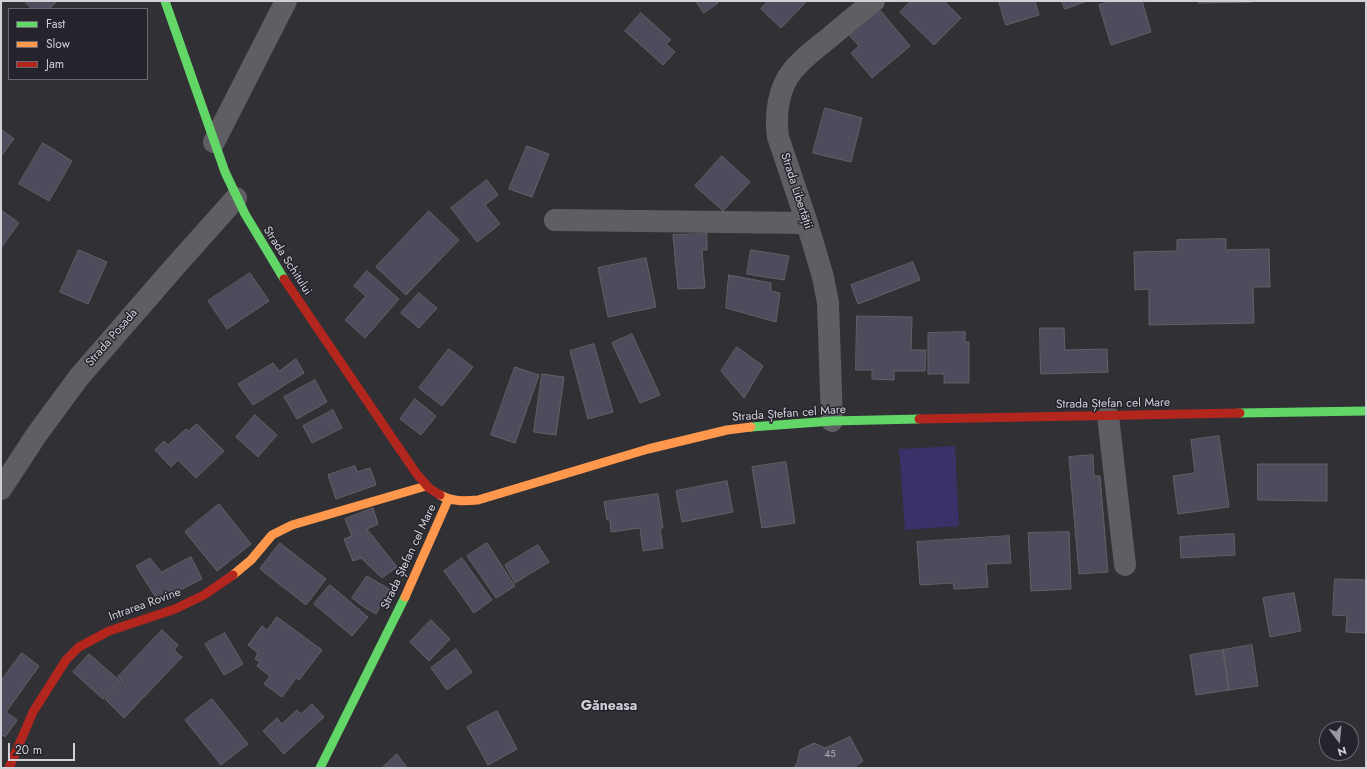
<!DOCTYPE html>
<meta charset="utf-8">
<style>
body{margin:0}
#map{position:relative;width:1367px;height:769px;overflow:hidden;background:#303035;font-family:Jost,sans-serif}
canvas{display:block}
.frame{position:absolute;inset:0;border:2px solid #d1d0d6;pointer-events:none}
.legend{position:absolute;left:8px;top:8px;width:140px;height:72px;box-sizing:border-box;background:#25242d;border:1px solid #6a6971;margin:0;padding:5px 7px;list-style:none;font-size:12px;color:#d1d0d6}
.legend li{display:flex;align-items:center;gap:8px;height:20px}
.legend b{width:20px;border:1px solid #6a6971}
.north{position:absolute;left:1319px;top:721px;width:40px;height:40px;box-sizing:border-box;background:#25242d;border:1px solid #6a6971;border-radius:50%;rotate:164deg;font-size:11px;font-weight:700;line-height:16px;text-align:center;color:#d1d0d6}
.north::after{content:'';display:block;margin:auto;width:14px;height:18px;background:#99989e;clip-path:polygon(50% 0,100% 100%,50% 72%,0 100%)}
.scale{position:absolute;left:8px;top:743px;width:67px;height:18px;box-sizing:border-box;border:2px solid #d1d0d6;border-top:0;padding-left:5px;font-size:12px;line-height:14px;white-space:nowrap;color:#d1d0d6;-webkit-text-stroke:3px #25242d;paint-order:stroke}
</style>
<div id="map">
<canvas width="1367" height="769"></canvas>
<div class="frame"></div>
<ul class="legend">
<li><b style="height:5px;background:#63d668"></b>Fast</li>
<li><b style="height:5px;background:#ff974d"></b>Slow</li>
<li><b style="height:5px;background:#b3261e"></b>Jam</li>
</ul>
<div class="north">N</div>
<div class="scale">20 m</div>
</div>
<script>
const ctx = document.querySelector('canvas').getContext('2d');
ctx.lineJoin = 'round';
function fill(path, color) {
  ctx.fillStyle = color;
  ctx.fill(path, 'evenodd');
}
function strokePath(path, color, width, dash) {
  ctx.strokeStyle = color;
  ctx.lineWidth = width;
  ctx.lineCap = dash ? 'butt' : 'round';
  ctx.setLineDash(dash || []);
  ctx.stroke(path);
}
function label(font, color, halo, rows, align = 'center') {
  ctx.font = font + ' Jost,sans-serif';
  ctx.lineWidth = 3;
  ctx.setLineDash([]);
  ctx.textBaseline = 'middle';
  ctx.strokeStyle = halo;
  ctx.fillStyle = color;
  for (const [text, x, y, turn = 0] of rows) {
    ctx.save();
    ctx.translate(x, y);
    ctx.rotate((+turn || 0) * Math.PI / 180);
    ctx.textAlign = isNaN(turn) ? turn : align;
    if (halo) ctx.strokeText(text, 0, 0);
    ctx.fillText(text, 0, 0);
    ctx.restore();
  }
}
fill(new Path2D(`
 M955,446L959,526L905,530L899,449Z`), '#3a3168');
const building = new Path2D(`
 M24,1H57L49,9H32Z
 M696,1H717L718,3L704,13Z
 M768,1H807L781,28L761,9Z
 M911,1H944L961,18L934,45L900,12Z
 M999,1H1035L1039,15L1006,25Z
 M1062,1H1087L1065,9Z
 M1113,1H1142L1151,32L1111,45L1099,5Z
 M1199,1H1252V2L1199,3Z
 M879,9L910,46L872,78L851,53L859,46L849,35Z
 M641,13L671,40L666,44L675,52L663,65L625,31Z
 M825,108L862,118L851,162L813,153Z
 M1,129L14,139L1,156Z
 M43,143L72,161L49,201L19,184Z
 M527,146L549,154L532,197L509,189Z
 M722,156L750,182L723,211L695,186Z
 M487,180L498,195L485,205L500,224L477,242L451,208Z
 M1,210L19,223L1,248Z
 M429,211L459,240L406,295L376,267Z
 M707,234V250H702L705,288L678,289L673,235Z
 M1226,239V250L1269,249L1270,287H1253L1254,323L1149,325V289L1135,290L1134,252L1177,251V240Z
 M79,250L107,262L88,304L60,292Z
 M751,250L789,256L784,280L747,274Z
 M646,258L656,307L608,317L598,268Z
 M913,262L920,280L858,304L851,285Z
 M367,271L399,299L365,338L345,320L366,296L354,286Z
 M250,273L269,301L227,329L208,301Z
 M729,275L771,283V291L780,293L776,322L726,308Z
 M419,293L437,308L419,328L401,313Z
 M857,316L912,317L911,350H926L925,371H894V380L872,379V370H856Z
 M1040,328H1064L1065,350L1107,349L1108,372L1041,374Z
 M965,332V342H969V383H944V374H928V333Z
 M632,334L660,395L640,403L612,343Z
 M594,344L613,412L588,419L570,351Z
 M737,347L763,366L744,398L721,371Z
 M449,349L473,367L442,406L419,388Z
 M296,359L304,373L253,405L238,384L273,363L279,371Z
 M515,367L539,375L515,443L491,435Z
 M542,374L564,377L556,435L534,432Z
 M315,380L327,402L297,419L284,397Z
 M415,399L436,416L421,435L400,419Z
 M333,410L342,428L312,443L303,426Z
 M255,415L277,435L258,457L236,437Z
 M197,424L224,451L196,478L178,460L171,467L155,450L164,441L168,445L186,429L188,431Z
 M1219,436L1229,507L1178,514L1173,476L1195,473L1191,440Z
 M1093,455L1094,476H1100L1108,572L1079,574L1069,457Z
 M786,462L795,523L762,528L752,467Z
 M1258,464H1327V501L1258,500Z
 M355,466L357,472L370,468L376,485L336,499L328,475Z
 M727,481L733,512L682,522L676,491Z
 M658,494L663,528H660L663,548L643,551L640,528L611,532L610,520H607L604,502Z
 M219,504L251,544L217,571L185,532Z
 M373,508L378,524L367,529L397,567L382,578L361,558L353,561L344,539L352,536L345,519Z
 M1069,532L1071,589L1031,591L1028,533Z
 M1234,534L1235,555L1181,558L1180,537Z
 M1009,536L1011,563L986,564L988,587L954,589L953,583L920,585L917,542Z
 M280,543L326,579L306,605L260,569Z
 M487,543L515,586L496,598L467,556Z
 M538,545L549,562L515,583L505,565Z
 M191,557L202,579L158,601L136,566L150,558L161,572Z
 M462,558L492,600L474,613L444,571Z
 M367,576L389,589L376,614L364,607L352,598Z
 M1335,579L1366,580V633L1346,632L1347,616L1333,615Z
 M330,585L368,617L352,636L314,604Z
 M1294,593L1301,631L1270,637L1263,598Z
 M277,617L322,650L299,680L296,678L282,697L264,684L270,676L257,666L260,662L255,659L258,653L248,645L262,626L267,630Z
 M431,620L450,639L429,661L410,642Z
 M162,630L178,645L174,650L182,657L124,718L105,699L122,681L118,677Z
 M225,633L243,664L224,675L205,644Z
 M1252,645L1258,686L1229,690L1223,650Z
 M456,649L472,672L447,690L431,668Z
 M1223,650L1229,690L1196,695L1190,655Z
 M22,653L39,666L6,712L17,720L5,737L1,734V681Z
 M89,654L120,681L103,699L73,672Z
 M212,699L248,744L221,765L185,720Z
 M312,704L324,717L284,754L263,731L277,718L282,724L297,710L301,714Z
 M497,711L517,749L488,765L467,727Z
 M850,737L863,761L853,768H794L797,763L800,750L814,743L825,748Z
 M397,754L407,768H382Z`);
fill(building, '#4e4c5c');
strokePath(building, '#616165', 1);
strokePath(new Path2D(`
 M214,142L286,1
 M555,220L807,223
 M1108,416L1125,565
 M832,421L828,303L823,277L807,223L778,137C775,115 778,88 793,70C803,58 816,48 829,38C844,25 859,13 874,1
 M1,489L37,434L79,377L170,272L236,198`), '#5f5f63', 22);
strokePath(new Path2D(`
 M165,1L225,172L245,214L284,279
 M1240,413L1366,411
 M751,427L832,421L919,419
 M320,768L405,597`), '#63d668', 9);
strokePath(new Path2D(`
 M440,495C452,502 465,501 478,500L648,449L727,430L751,427
 M233,575L251,560L272,535L292,525L426,486
 M405,597L448,500`), '#ff974d', 9);
strokePath(new Path2D(`
 M284,279L416,473L429,488L440,495
 M919,419L1240,413
 M9,768L33,712L66,660L79,647L109,631L175,609L204,595L233,575`), '#b3261e', 9);
label('10px', '#b0afb8', null, [
 ["45",830,755]
]);
label('12px', '#d1d0d6', '#25242d', [
 ["Strada Libertății",796,191,72],
 ["Strada Schitului",287,261,57],
 ["Strada Posada",112,338,-49],
 ["Strada Ștefan cel Mare",1113,404,-1],
 ["Strada Ștefan cel Mare",789,414,-4],
 ["Strada Ștefan cel Mare",409,557,-65],
 ["Intrarea Rovine",145,605,-20]
]);
label('bold 14px', '#d1d0d6', '#25242d', [
 ["Găneasa",609,707]
]);
</script>
